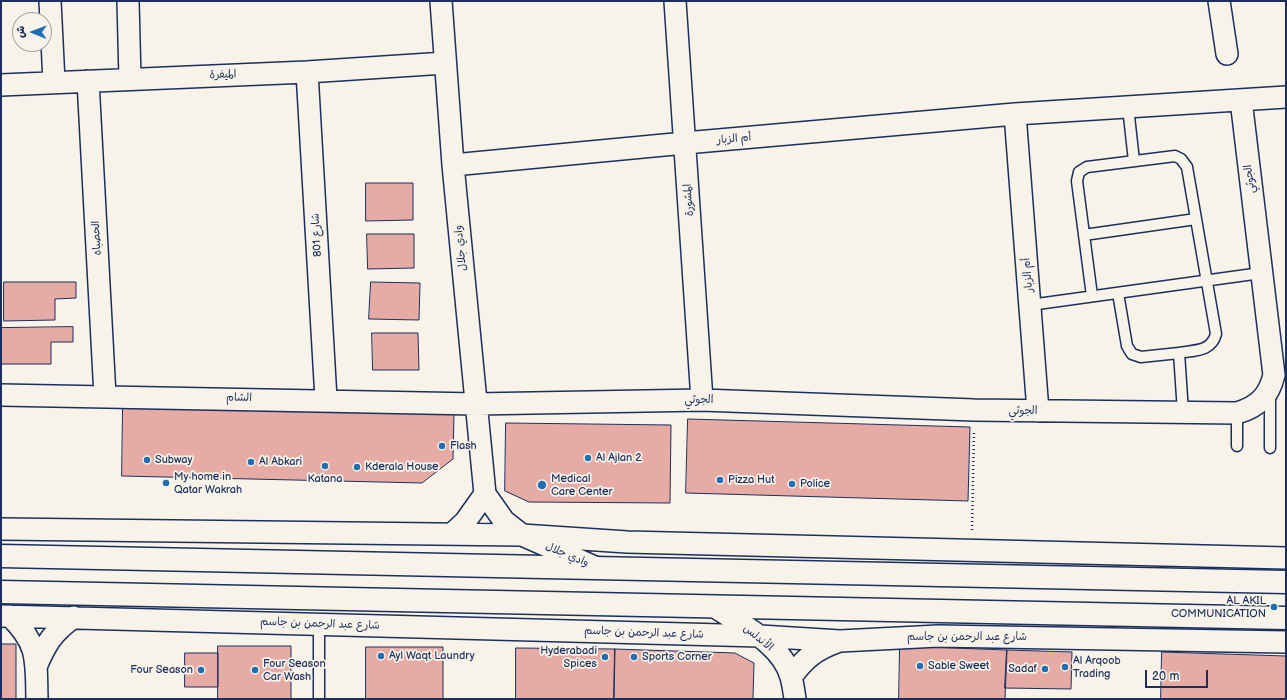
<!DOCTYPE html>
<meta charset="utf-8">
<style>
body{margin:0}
#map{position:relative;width:1287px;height:700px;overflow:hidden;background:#f7f3e8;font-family:"Balsamiq Sans","Playpen Sans Arabic",sans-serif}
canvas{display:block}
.frame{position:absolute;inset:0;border:2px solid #1b2f5e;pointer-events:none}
.north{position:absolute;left:12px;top:12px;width:40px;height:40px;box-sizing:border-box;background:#f7f3e8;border:1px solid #9fa5b1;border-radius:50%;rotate:271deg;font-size:11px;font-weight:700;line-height:16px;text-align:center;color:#1b2f5e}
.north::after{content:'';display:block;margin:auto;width:14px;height:18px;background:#1f6fb2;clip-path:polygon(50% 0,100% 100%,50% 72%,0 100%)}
.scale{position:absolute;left:1145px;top:670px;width:63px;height:18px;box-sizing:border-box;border:2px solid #1b2f5e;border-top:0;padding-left:5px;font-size:12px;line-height:14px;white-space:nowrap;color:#1b2f5e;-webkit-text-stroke:3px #f7f3e8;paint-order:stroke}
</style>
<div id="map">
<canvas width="1287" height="700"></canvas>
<div class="frame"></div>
<div class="north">ش</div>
<div class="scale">20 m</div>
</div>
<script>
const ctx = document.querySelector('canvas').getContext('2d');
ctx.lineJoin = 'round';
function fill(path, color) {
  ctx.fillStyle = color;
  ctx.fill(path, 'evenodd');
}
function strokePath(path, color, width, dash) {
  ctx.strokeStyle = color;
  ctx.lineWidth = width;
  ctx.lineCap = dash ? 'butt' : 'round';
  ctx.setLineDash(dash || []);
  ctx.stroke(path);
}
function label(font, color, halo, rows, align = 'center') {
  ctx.font = font + ' "Balsamiq Sans","Playpen Sans Arabic",sans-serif';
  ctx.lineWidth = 3.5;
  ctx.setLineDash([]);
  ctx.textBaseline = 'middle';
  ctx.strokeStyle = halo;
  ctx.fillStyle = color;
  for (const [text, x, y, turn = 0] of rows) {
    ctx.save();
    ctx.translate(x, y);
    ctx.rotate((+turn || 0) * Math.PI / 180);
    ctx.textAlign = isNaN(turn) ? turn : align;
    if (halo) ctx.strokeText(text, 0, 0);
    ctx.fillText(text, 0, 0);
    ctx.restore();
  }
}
const building = new Path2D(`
 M366,183H413V220L366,221Z
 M367,234H414V268L368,269Z
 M4,282H76V298L55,299V320L4,321Z
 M371,282L420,283L419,320L369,319Z
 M73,327V342H51V364H1V328Z
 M372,333H418L419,370H373Z
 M123,405L454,412L453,459L422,483L122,476Z
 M688,419L970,427L968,501L686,493Z
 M506,423L671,425L670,503L529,502L505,491Z
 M1,644H16V699H1Z
 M218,646H291V699H218Z
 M900,646L1007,650L1005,699H899Z
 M366,647H443V699H366Z
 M516,648L615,649L614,699H516Z
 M615,649L735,653L754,663L753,699H614Z
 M1007,650L1072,652L1071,689L1005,688Z
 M1162,652L1286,656V699H1161Z
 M185,653H218V687H185Z`);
fill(building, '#e6aba4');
strokePath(building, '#1b2f5e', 1);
const service = new Path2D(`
 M1128,107L1134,161
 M1084,235L1196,219
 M1118,293L1127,346L1132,354L1141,357L1179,353L1183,412
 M1092,296L1077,181L1079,172L1087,167L1175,156L1181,159L1187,167L1216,334C1211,352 1195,350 1179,353
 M1030,305L1261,273
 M1237,413V446
 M1270,448V392
 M319,699V624`);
const minor = new Path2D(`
 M50,1L54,82
 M128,1L130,79
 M441,1L453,165L485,494L504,521L522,535L597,568
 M675,1L702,400
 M1219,1L1227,54
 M307,72L326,399
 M88,81L105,396
 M1,85L307,72L445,63
 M1015,114L1038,411
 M453,165L685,143L1015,114L1286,97
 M1,395L476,404L702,400L974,410L1237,413C1258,407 1269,396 1274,375L1241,100
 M1,529L522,535L627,542L1286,558
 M452,534L465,522L485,494
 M715,607C742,625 782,644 791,677C793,684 794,692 795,699
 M1,616L760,636L840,641L938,636L1286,642
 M10,616C39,644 36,660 37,699
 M36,667C46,643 53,632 74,617
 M791,677C805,658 815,650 837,642`);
const secondary = new Path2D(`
 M1,556L1286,582
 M1,592L1286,618`);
strokePath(service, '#1b2f5e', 13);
strokePath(minor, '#1b2f5e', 24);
strokePath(secondary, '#1b2f5e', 25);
strokePath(new Path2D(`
 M972,530L974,431`), '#1b2f5e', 2.5, [1, 3]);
strokePath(service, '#f7f3e8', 10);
strokePath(minor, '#f7f3e8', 21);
strokePath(secondary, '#f7f3e8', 22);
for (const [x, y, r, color] of [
 [442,446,4,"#1f6fb2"],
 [588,458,4,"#1f6fb2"],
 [147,460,4,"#1f6fb2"],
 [251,462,4,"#1f6fb2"],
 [325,466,4,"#1f6fb2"],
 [357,467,4,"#1f6fb2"],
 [720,480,4,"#1f6fb2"],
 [166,483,4,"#1f6fb2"],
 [792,484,4,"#1f6fb2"],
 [542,485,5,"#1f6fb2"],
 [1274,607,4,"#1f6fb2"],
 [381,656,4,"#1f6fb2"],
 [605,657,4,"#1f6fb2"],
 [634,657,4,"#1f6fb2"],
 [920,666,4,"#1f6fb2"],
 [1065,667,4,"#1f6fb2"],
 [1045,669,4,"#1f6fb2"],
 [201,670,4,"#1f6fb2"],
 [255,670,4,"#1f6fb2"]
]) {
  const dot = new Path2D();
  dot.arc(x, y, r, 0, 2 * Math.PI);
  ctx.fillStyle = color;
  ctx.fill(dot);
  strokePath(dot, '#f7f3e8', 1.5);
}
label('11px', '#1b2f5e', '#f7f3e8', [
 ["الميفرة",223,75,-2],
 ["أم الزبار",734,139,-5],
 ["الجوثي",1250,179,-97],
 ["المشورة",689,200,-94],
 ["شارع 801",317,235,-93],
 ["الحصباه",97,238,-93],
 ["وادي جلال",461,248,-96],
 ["أم الزبار",1028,275,-95],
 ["الشام",239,398,1],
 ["الجوثي",699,400],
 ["الجوثي",1023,411],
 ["وادي جلال",567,555,23],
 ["شارع عبد الرحمن بن جاسم",320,624,2],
 ["شارع عبد الرحمن بن جاسم",644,633,2],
 ["شارع عبد الرحمن بن جاسم",967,637],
 ["الأندلس",758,638,39]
]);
label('11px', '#1b2f5e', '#f7f3e8', [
 ["Flash",450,446],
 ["Al Ajlan 2",596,458],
 ["Subway",155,460],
 ["Al Abkari",259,462],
 ["Kderala House",365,467],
 ["My home in",174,477],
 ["Qatar Wakrah",174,490],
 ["Katana",325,479,"center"],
 ["Medical",551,479],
 ["Care Center",551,492],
 ["Pizza Hut",728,480],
 ["Police",800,484],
 ["AL AKIL",1266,601,"right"],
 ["COMMUNICATION",1266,614,"right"],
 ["Hyderabadi",597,651,"right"],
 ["Spices",597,664,"right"],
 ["Ayl Waqt Laundry",389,656],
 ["Sports Corner",642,657],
 ["Al Arqoob",1073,661],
 ["Trading",1073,674],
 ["Four Season",263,664],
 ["Car Wash",263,677],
 ["Sable Sweet",928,666],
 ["Sadaf",1037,669,"right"],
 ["Four Season",193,670,"right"]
], 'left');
</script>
